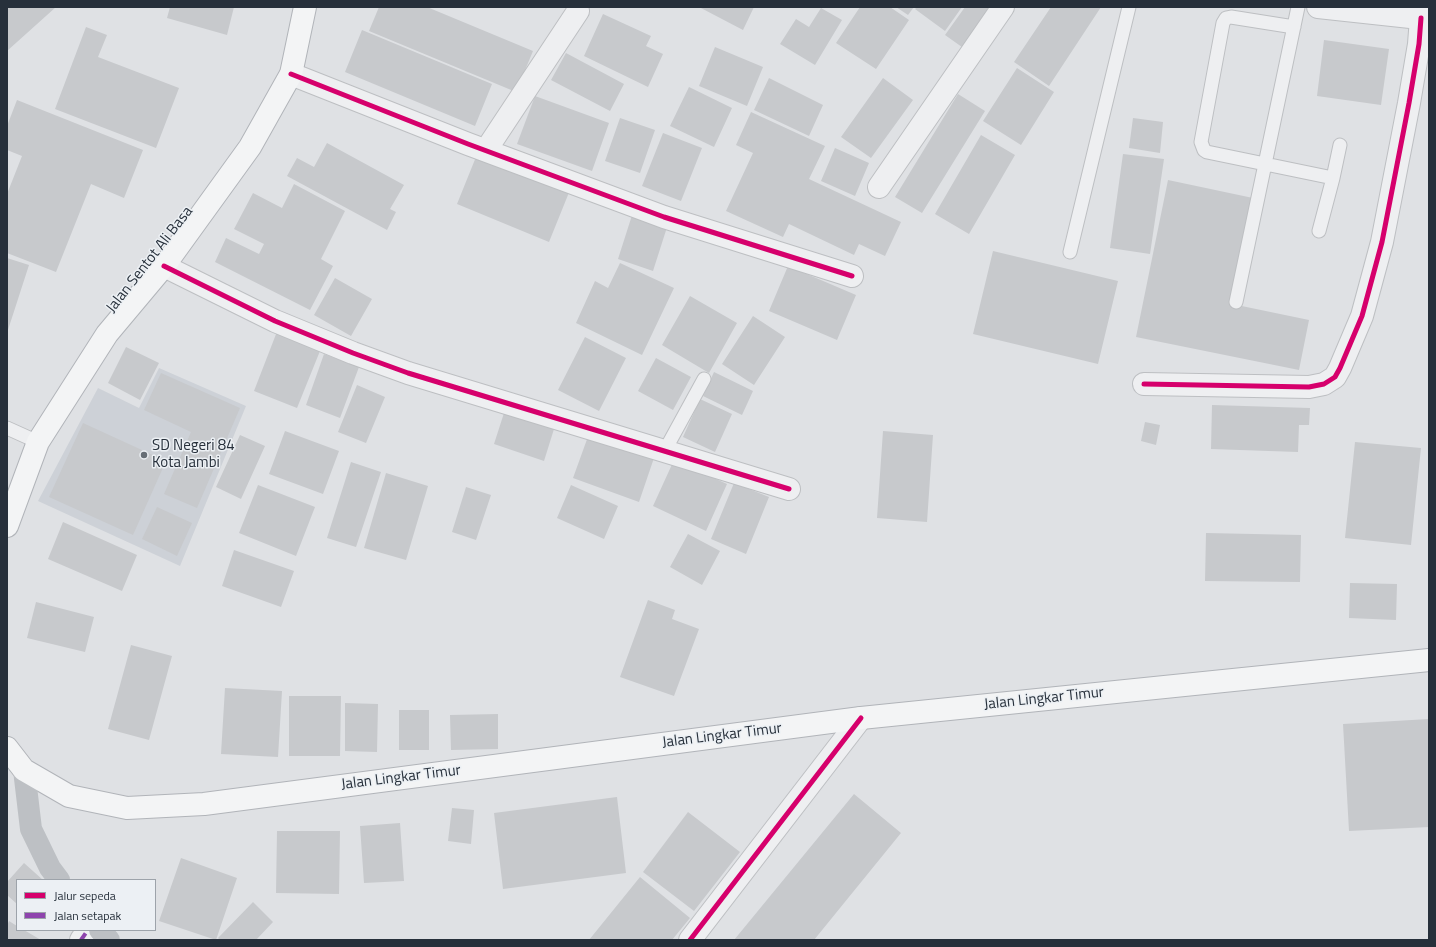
<!DOCTYPE html>
<style>
body{margin:0}
#map{position:relative;width:1436px;height:947px;overflow:hidden;background:#dfe1e4;font-family:"Titillium Web",sans-serif}
canvas{display:block}
.frame{position:absolute;inset:0;border:8px solid #27303b;pointer-events:none}
.legend{position:absolute;left:16px;top:879px;width:140px;height:52px;box-sizing:border-box;background:#ecf0f4;border:1px solid #9da3aa;margin:0;padding:5px 7px;list-style:none;font-size:12px;color:#27303b}
.legend li{display:flex;align-items:center;gap:8px;height:20px}
.legend b{width:20px;border:1px solid #9da3aa}
</style>
<div id="map">
<canvas width="1436" height="947"></canvas>
<div class="frame"></div>
<ul class="legend">
<li><b style="height:5px;background:#d6006c"></b>Jalur sepeda</li>
<li><b style="height:5px;background:#8e44ad"></b>Jalan setapak</li>
</ul>
</div>
<script>
const ctx = document.querySelector('canvas').getContext('2d');
ctx.lineJoin = 'round';
function fill(path, color) {
  ctx.fillStyle = color;
  ctx.fill(path, 'evenodd');
}
function strokePath(path, color, width, dash) {
  ctx.strokeStyle = color;
  ctx.lineWidth = width;
  ctx.lineCap = dash ? 'butt' : 'round';
  ctx.setLineDash(dash || []);
  ctx.stroke(path);
}
function label(font, color, halo, rows, align = 'center') {
  ctx.font = font + ' "Titillium Web",sans-serif';
  ctx.lineWidth = 3;
  ctx.setLineDash([]);
  ctx.textBaseline = 'middle';
  ctx.strokeStyle = halo;
  ctx.fillStyle = color;
  for (const [text, x, y, turn = 0] of rows) {
    ctx.save();
    ctx.translate(x, y);
    ctx.rotate((+turn || 0) * Math.PI / 180);
    ctx.textAlign = isNaN(turn) ? turn : align;
    if (halo) ctx.strokeText(text, 0, 0);
    ctx.fillText(text, 0, 0);
    ctx.restore();
  }
}
fill(new Path2D(`
 M159,368L246,406L180,566L38,501L98,388L139,408Z`), '#cdd1d7');
fill(new Path2D(`
 M7,7H56L7,51Z
 M170,7H234L227,35L167,18Z
 M379,7H427L533,51L516,92L369,31Z
 M699,7H754L743,30Z
 M860,7H890L909,20L876,69L836,43Z
 M896,7H914L908,15Z
 M917,7H962L945,31L915,9Z
 M965,7H1001L969,52L945,35Z
 M1051,7H1101L1049,86L1014,62Z
 M821,8L842,20L815,65L780,44L796,19L809,27Z
 M603,14L651,36L646,46L663,54L648,87L584,56Z
 M86,27L107,35L98,57L179,88L156,148L55,109Z
 M362,30L492,84L475,126L345,72Z
 M1324,40L1389,49L1381,105L1317,96Z
 M715,47L763,67L747,106L699,86Z
 M566,53L624,84L610,111L551,80Z
 M1017,68L1054,92L1021,145L983,121Z
 M769,78L823,105L809,136L754,110Z
 M883,78L913,100L871,158L841,137Z
 M689,87L732,108L714,147L670,126Z
 M958,94L985,111L922,213L895,197Z
 M535,96L609,123L592,171L517,144Z
 M17,100L143,150L124,198L91,184L56,272L7,253V194L22,156L7,150V126Z
 M751,112L825,146L809,179L901,222L885,256L859,244L854,255L789,224L783,237L726,211L753,153L736,145Z
 M620,118L655,130L640,173L605,161Z
 M1133,118L1163,122L1160,153L1129,148Z
 M663,133L702,148L681,201L642,186Z
 M981,135L1015,155L969,234L935,214Z
 M327,143L404,185L390,209L396,212L387,230L287,176L297,158L314,167Z
 M835,148L869,163L855,196L821,181Z
 M478,152L570,190L549,242L457,204Z
 M1123,154L1164,159L1150,254L1110,248Z
 M1168,180L1253,198L1232,304L1309,320L1299,370L1136,337Z
 M294,184L345,211L321,259L333,266L310,310L215,262L226,238L259,254L264,244L234,229L253,193L282,208Z
 M634,209L669,221L653,271L618,259Z
 M993,251L1118,281L1098,364L973,334Z
 M7,258L29,265L7,333Z
 M620,263L674,288L642,355L576,323L595,281L608,288Z
 M788,266L856,295L837,340L769,311Z
 M335,278L372,299L351,336L314,315Z
 M690,296L737,323L709,373L662,345Z
 M753,316L785,337L754,385L722,364Z
 M278,329L322,346L297,408L254,391Z
 M585,337L626,358L599,411L558,390Z
 M126,347L159,363L140,400L108,383Z
 M324,354L359,367L340,418L306,405Z
 M656,358L691,377L673,410L638,391Z
 M714,372L753,391L742,415L703,396Z
 M161,373L240,408L197,508L164,494L191,432L144,410Z
 M357,385L385,397L366,443L338,432Z
 M700,399L732,414L715,452L683,437Z
 M1212,405L1310,408L1309,425H1299L1298,452L1211,449Z
 M504,413L554,429L544,461L494,444Z
 M1145,422L1160,425L1156,445L1141,441Z
 M83,423L166,461L133,535L49,497Z
 M285,431L339,451L323,494L269,474Z
 M590,431L655,455L639,502L573,478Z
 M883,431L933,435L927,522L877,518Z
 M240,435L265,446L241,499L216,487Z
 M1355,442L1421,448L1411,545L1345,538Z
 M674,460L727,484L706,531L653,506Z
 M351,462L381,472L356,547L327,538Z
 M386,473L428,486L406,560L364,548Z
 M734,483L769,497L746,554L711,539Z
 M258,485L315,507L296,556L239,533Z
 M571,485L618,506L604,539L557,518Z
 M466,487L491,495L476,540L452,532Z
 M157,507L192,523L177,556L142,539Z
 M63,522L137,555L122,591L48,559Z
 M1206,533L1301,535L1300,582L1205,581Z
 M688,534L720,551L702,585L670,567Z
 M234,550L294,571L281,607L222,586Z
 M1350,583L1397,584L1396,620L1349,618Z
 M648,600L675,610L672,619L699,629L674,696L620,677Z
 M36,602L94,617L85,652L27,638Z
 M131,645L172,656L149,740L108,729Z
 M225,688L282,691L278,757L221,754Z
 M289,696H341L340,756H289Z
 M345,703L378,704L377,752L345,751Z
 M399,710H429V750H399Z
 M498,714V749L451,750L450,715Z
 M1429,719V827L1349,831L1343,724Z
 M854,794L901,833L814,940H734Z
 M617,797L626,873L503,889L494,813Z
 M452,808L474,810L471,844L448,841Z
 M688,812L740,852L694,911L643,872Z
 M400,823L404,881L364,883L360,826Z
 M277,831H340L339,894L276,893Z
 M181,858L237,878L216,940L159,921Z
 M24,863L43,880H17V904L7,895V882Z
 M640,877L690,918L672,940H589Z
 M253,902L273,922L256,940H220L218,938Z
 M9,921L17,926V930H24L41,940H7V926Z`), '#c7c9cc');
const lane = new Path2D(`
 M1294,27L1231,17L1226,18L1223,23L1201,142L1204,150L1207,152L1333,178L1319,231
 M1333,178L1340,145
 M1070,252L1129,7
 M1236,302L1298,7
 M7,428L38,442
 M664,452L704,379`);
const street = new Path2D(`
 M1318,7L1429,19
 M291,74L468,144L664,217L852,276
 M486,150L578,11
 M879,187L1003,7
 M164,266L275,321L353,353L408,373L789,489
 M1144,384L1309,387L1324,384L1335,377L1340,368L1362,316L1382,242L1409,103L1419,44L1421,18
 M81,940L88,930
 M690,940L861,718`);
const highway = new Path2D(`
 M7,526L38,442L107,334L164,266L250,147L291,74L305,7
 M7,748L24,770L69,796L127,808L204,804L861,718L1429,660`);
strokePath(lane, '#bdbfc2', 15);
strokePath(street, '#bdbfc2', 24);
strokePath(highway, '#b1b4b9', 24);
strokePath(lane, '#eeeff1', 13);
strokePath(street, '#eeeff1', 22);
strokePath(new Path2D(`
 M24,770L31,829L50,868L59,880
 M100,930L109,940`), '#bdc0c4', 22);
strokePath(highway, '#f3f4f5', 22);
strokePath(new Path2D(`
 M1324,8V7
 M81,940L88,930`), '#8e44ad', 4, [8, 4]);
strokePath(new Path2D(`
 M291,74L468,144L664,217L852,276
 M164,266L275,321L353,353L408,373L789,489
 M1144,384L1309,387L1324,384L1335,377L1340,368L1362,316L1382,242L1409,103L1419,44L1421,18
 M690,940L861,718`), '#d6006c', 5);
for (const [x, y, r, color] of [
 [144,455,4,"#676e76"]
]) {
  const dot = new Path2D();
  dot.arc(x, y, r, 0, 2 * Math.PI);
  ctx.fillStyle = color;
  ctx.fill(dot);
  strokePath(dot, '#ecf0f4', 1.5);
}
label('15px', '#27303b', '#ecf0f4', [
 ["Jalan Sentot Ali Basa",150,260,-52],
 ["Jalan Lingkar Timur",1044,699,-6],
 ["Jalan Lingkar Timur",722,736,-7],
 ["Jalan Lingkar Timur",401,778,-7]
]);
label('15px', '#27303b', '#ecf0f4', [
 ["SD Negeri 84",152,446],
 ["Kota Jambi",152,463]
], 'left');
</script>
